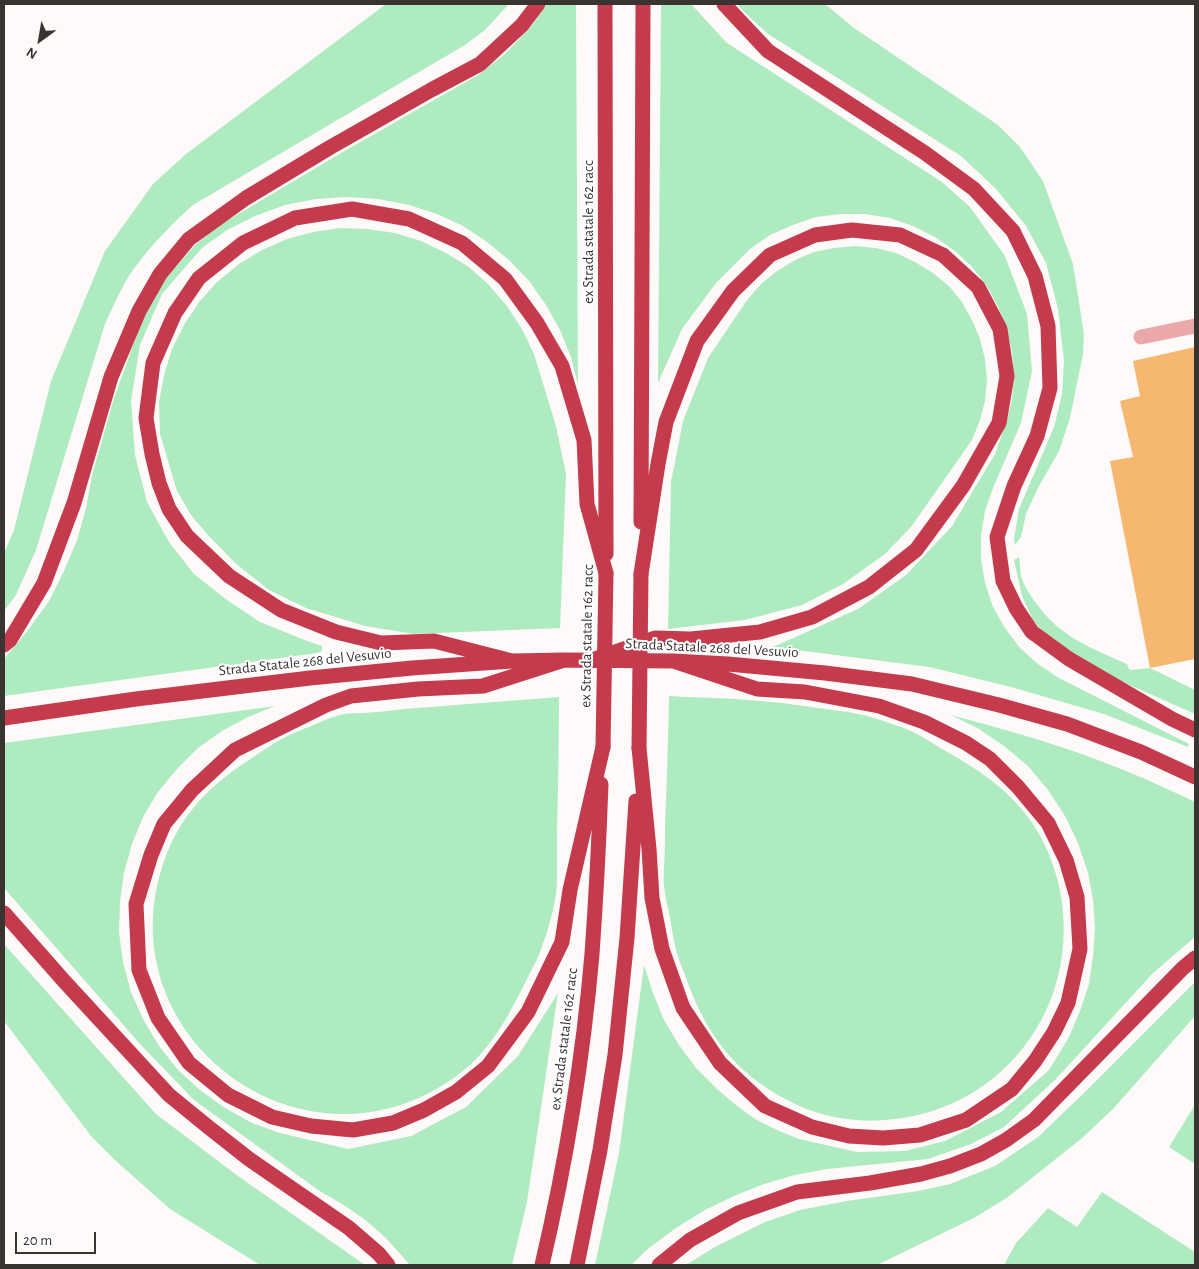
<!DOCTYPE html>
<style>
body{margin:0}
#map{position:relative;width:1199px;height:1269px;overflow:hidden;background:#fefaf9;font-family:"Alegreya Sans",sans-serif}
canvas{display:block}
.frame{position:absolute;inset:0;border:5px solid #3a3431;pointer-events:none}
.north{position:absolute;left:15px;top:15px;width:50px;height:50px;-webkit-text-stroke:4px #fff;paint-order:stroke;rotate:212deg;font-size:14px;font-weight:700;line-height:20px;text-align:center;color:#3a3431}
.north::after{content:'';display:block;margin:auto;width:18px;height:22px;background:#3a3431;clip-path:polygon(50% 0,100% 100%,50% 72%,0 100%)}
.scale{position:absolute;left:15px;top:1232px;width:81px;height:22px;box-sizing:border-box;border:2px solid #3a3431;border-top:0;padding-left:6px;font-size:15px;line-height:18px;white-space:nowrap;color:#3a3431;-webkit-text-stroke:4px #fff;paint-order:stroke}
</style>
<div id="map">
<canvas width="1199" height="1269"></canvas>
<div class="frame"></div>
<div class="north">N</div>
<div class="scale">20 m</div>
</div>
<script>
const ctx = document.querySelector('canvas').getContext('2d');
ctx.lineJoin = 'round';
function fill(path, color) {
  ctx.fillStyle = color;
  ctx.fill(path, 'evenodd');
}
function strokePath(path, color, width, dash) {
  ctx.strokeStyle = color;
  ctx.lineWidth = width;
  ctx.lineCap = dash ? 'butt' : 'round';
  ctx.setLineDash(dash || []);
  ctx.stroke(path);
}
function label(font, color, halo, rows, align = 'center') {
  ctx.font = font + ' "Alegreya Sans",sans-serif';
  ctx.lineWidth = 4;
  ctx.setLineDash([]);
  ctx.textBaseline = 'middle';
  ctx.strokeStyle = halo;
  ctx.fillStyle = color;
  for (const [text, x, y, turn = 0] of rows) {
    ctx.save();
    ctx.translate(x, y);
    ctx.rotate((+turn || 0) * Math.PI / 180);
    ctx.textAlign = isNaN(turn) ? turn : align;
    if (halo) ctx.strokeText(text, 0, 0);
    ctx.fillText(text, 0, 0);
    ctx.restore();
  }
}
fill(new Path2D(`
 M386,4H509L485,30L465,45L193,205C173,223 155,241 139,262C124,280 115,303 105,324L36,550L16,595L4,611V553L14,530L51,381L105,251L153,184L186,154Z
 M547,4H576L578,385L571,357L560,330L546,305L529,281L509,260L487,242L463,226L437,214L409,205L378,199L347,197L316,199L285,205L255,216L227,230L202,248L162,294L140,345L131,401L135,455L147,502L169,542L194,574L227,600L260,622L307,641L322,646V651L317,653L4,696V659L28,630L49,601L64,571L77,540L86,508L92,475L114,398L146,309L165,279L194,246L218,226L341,153L478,75L505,54L533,24Z
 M661,4H691L727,43L942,182L970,207L1005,256L1027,314L1032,371L1021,423L993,488L985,511L981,535V559L985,583L993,607L1005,628L1020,648L1038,664L1059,678L1189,744L1188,747L1104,714L1011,687L929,667L773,647L858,609L906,575L952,526L995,454L1006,423L1012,400L1014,376L1012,352L1007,329L998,307L987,286L972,267L955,251L935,237L913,226L890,218L865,214H841L816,217L793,225L770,235L750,249L716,283L682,329L658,383Z
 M737,4H825L854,28L998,125L1020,147L1043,181L1073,264L1084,334L1083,354L1070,418L1059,451L1039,486L1026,514L1021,537L1015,545L1014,539L1019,509L1054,427L1062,394L1064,361L1058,309L1046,263L1026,226L996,189L961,156L768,34L742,10Z
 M340,228L368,229L395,233L421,241L446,253L469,267L489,285L507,306L522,329L534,354L556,426L566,474L560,628L414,634L365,626L306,608L269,590L235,563L207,534L191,515L177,491L160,434L159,402L164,375L172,349L184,325L199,302L217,282L239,264L262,250L287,239L313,232Z
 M855,246L876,248L896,253L915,262L933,273L949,286L962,302L972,320L980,339L985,359L987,380L985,401L980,420L972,440L911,527L885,554L843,584L802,605L745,620L668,629L671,482L683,421L708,358L747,300L761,284L777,271L795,260L814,252L834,248Z
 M1019,557C1020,563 1020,570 1021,576C1024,586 1030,595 1036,603C1060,637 1091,648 1127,664L1129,669L1131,670L1150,668L1195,690V714L1116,679L1049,639L1033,620L1022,596L1014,560Z
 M669,696C703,698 737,698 771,702C787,703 803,706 818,708C832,710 845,711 858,714C874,717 889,723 904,728C920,734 936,746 951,754C985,774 1010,791 1033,824C1050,850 1061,882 1063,913C1072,1021 993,1113 885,1120C852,1123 817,1116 787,1100C734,1072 706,1034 686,978C683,970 679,961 677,953C673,940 672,926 669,913C667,904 665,895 664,886C663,880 664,873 664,866C665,852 665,839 665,825C667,782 668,739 669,696Z
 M559,697C559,742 558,787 557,833C557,846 557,860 557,873C557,882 557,892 555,900C552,915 548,931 542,946C539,957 533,967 528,977C511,1011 494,1046 463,1071C306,1195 90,1030 170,846C188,806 215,782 252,758C261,752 270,745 280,740C290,734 301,730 311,726C319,723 328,718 336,716C345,713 354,713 363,713C377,712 390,711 404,709C456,705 507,701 559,697Z
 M275,706L248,717L222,731L198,748L177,769L158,792L143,817L132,844L124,873L120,902L119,932L123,962L131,992L143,1019L159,1046L178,1070L200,1090L225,1108L252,1123L280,1133L348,1149L411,1136L466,1107L518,1056L558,993L527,1202L512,1265H410L385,1237L364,1219L342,1204L318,1190L194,1100L140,1044L4,888V743Z
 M951,715C988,725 1025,735 1061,747C1107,762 1152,781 1195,802V937L1153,973L1056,1079L1004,1127L971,1144L928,1159L827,1169L795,1175L764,1184L734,1196L705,1210L676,1228L649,1248L631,1265H595L619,1153L644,965L653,993L664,1020L679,1045L696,1068L717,1089L736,1105L755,1119L777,1130L799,1139L857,1152L905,1151L945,1141L1001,1112L1049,1070L1069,1037L1080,1011L1089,984L1093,956L1095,928L1093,900L1088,873L1078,843L1065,816L1048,790L1028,766L1004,746L979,729Z
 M4,944L156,1114L238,1176L365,1265H260L170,1209L116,1161L91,1136L4,1021Z
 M1195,982V1016L1113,1109L1081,1139L1008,1197L974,1218L877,1265H686L713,1248L765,1222L800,1210L847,1201L918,1191L950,1184L995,1166L1038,1137L1088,1089Z
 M1195,1105V1164L1169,1147Z
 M1102,1192L1195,1252V1265H1004L1016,1243L1048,1208L1077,1227Z`), '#afebc0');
fill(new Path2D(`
 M1195,347V659L1150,668L1110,461L1133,457L1120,401L1140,396L1133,361Z`), '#f6b771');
strokePath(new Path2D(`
 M1141,337L1195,326`), '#eaa8aa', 15);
strokePath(new Path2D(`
 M605,4L606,554
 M724,4L768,51L925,153L974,189L1013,231L1035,276L1048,326L1050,388L1037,436L1014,486L997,537L1003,581L1016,608L1032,632L1069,659L1172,719L1195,730
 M641,522L643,4
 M4,645L10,640L44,583L74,503L111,377L139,311L160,274L189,239L246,198L329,148L431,90L480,64L522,25L538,4
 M564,660L483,686L418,689L351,696L326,705L235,750L192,790L164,824L151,855L136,904L139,970L158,1018L189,1063L228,1095L272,1117L311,1126L353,1130L393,1123L424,1110L456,1092L488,1066L528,1012L562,942L570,890L603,747
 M512,661L434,641L381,643L336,632L281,610L229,576L187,536L169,509L159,483L152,454L146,418L153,363L175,313L199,278L243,243L295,218L352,209L409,219L462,243L505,279L537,323L562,366L584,440L587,504L606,573
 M589,661L655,638L691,639L760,632L812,617L869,587L916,550L963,486L999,423L1007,376L1000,329L978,287L943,255L900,235L852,230L815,235L770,255L733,291L697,341L666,422L658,464L641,574
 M4,718L136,699L310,678L412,668L512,661L564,660L673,661L728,664L825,673L912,684L999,705L1067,724L1141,752L1195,777
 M639,748L649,849L652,898L662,949L683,1008L720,1063L765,1106L812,1127L849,1136L883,1138L920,1135L966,1120L1012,1089L1035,1061L1054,1032L1068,1003L1080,949L1077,897L1066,860L1048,823L1018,787L990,759L966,743L924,722L879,706L805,692L757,689L673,661
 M4,913L64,981L169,1095L207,1126L249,1159L349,1228L379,1254L388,1265
 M542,1265C566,1163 583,1059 592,954C596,898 599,841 601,784
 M577,1265L600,1150L615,1055L627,938L636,801
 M659,1265L690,1240L738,1213L797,1192L870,1183L921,1174L950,1166L981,1154L1006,1140L1034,1120L1183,968L1195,958`), '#c53b4e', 15);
strokePath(new Path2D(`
 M603,747L606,573
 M639,748L641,574`), '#c53b4e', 15);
label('15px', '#3a3431', '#fff', [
 ["ex Strada statale 162 racc",588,232,-90],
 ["ex Strada statale 162 racc",587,636,-89],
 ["Strada Statale 268 del Vesuvio",712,648,3],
 ["Strada Statale 268 del Vesuvio",305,662,-6],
 ["ex Strada statale 162 racc",564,1039,-83]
]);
</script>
